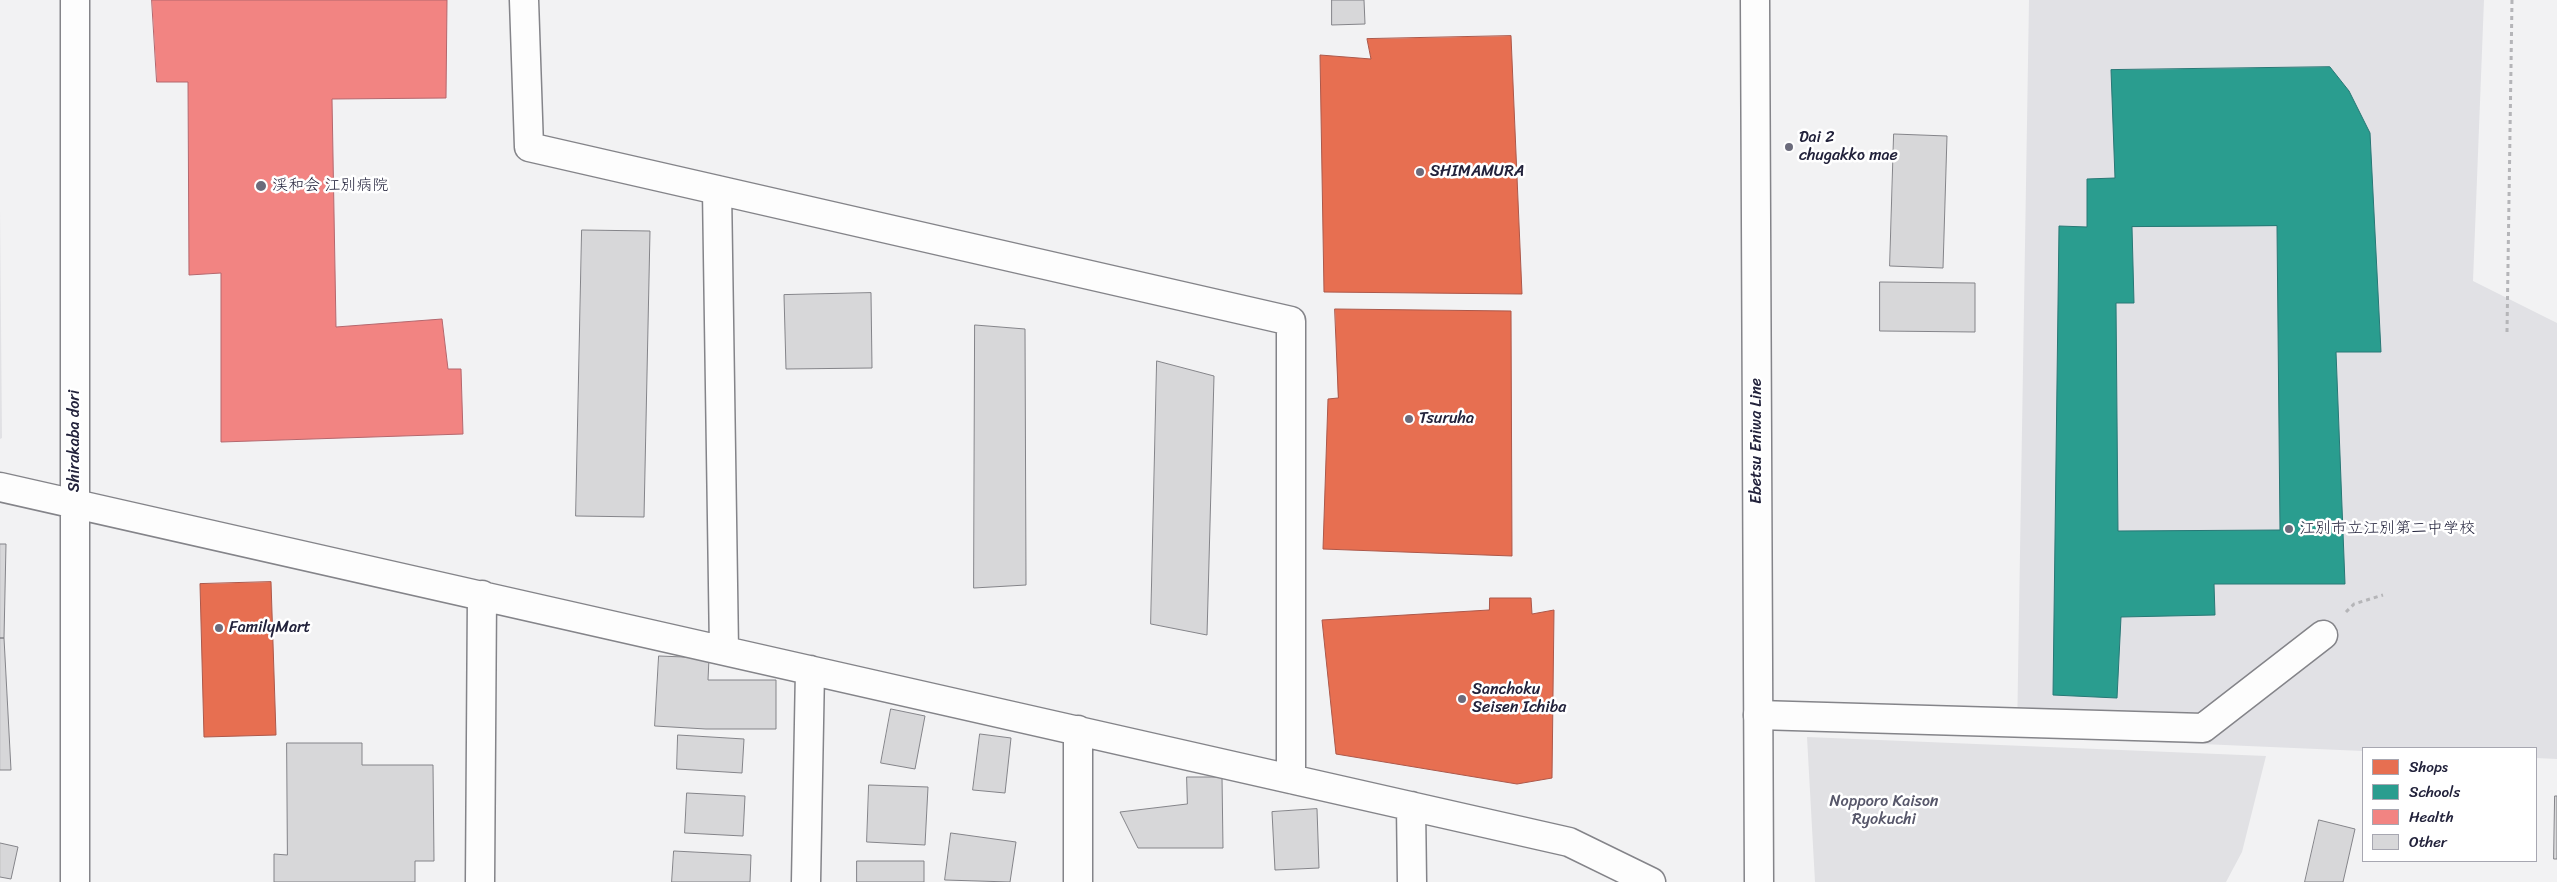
<!DOCTYPE html>
<meta charset="utf-8">
<style>
body{margin:0}
#map{position:relative;width:2557px;height:882px;overflow:hidden;background:#f2f2f3;font-family:Sriracha,sans-serif}
canvas{display:block}
.legend{position:absolute;left:2362px;top:747px;width:175px;height:115px;box-sizing:border-box;background:#fff;border:1px solid #a7a7b1;margin:0;padding:6px 9px;list-style:none;font-size:15px;color:#22223b}
.legend li{display:flex;align-items:center;gap:10px;height:25px}
.legend b{width:25px;border:1px solid #a7a7b1}
</style>
<div id="map">
<canvas width="2557" height="882"></canvas>
<ul class="legend">
<li><b style="height:14px;background:#e76f51"></b>Shops</li>
<li><b style="height:14px;background:#2a9d8f"></b>Schools</li>
<li><b style="height:14px;background:#f28482"></b>Health</li>
<li><b style="height:14px;background:#d7d7d9"></b>Other</li>
</ul>
</div>
<script>
const ctx = document.querySelector('canvas').getContext('2d');
ctx.lineJoin = 'round';
function fill(path, color) {
  ctx.fillStyle = color;
  ctx.fill(path, 'evenodd');
}
function strokePath(path, color, width, dash) {
  ctx.strokeStyle = color;
  ctx.lineWidth = width;
  ctx.lineCap = dash ? 'butt' : 'round';
  ctx.setLineDash(dash || []);
  ctx.stroke(path);
}
function label(font, color, halo, rows, align = 'center') {
  ctx.font = font + ' Sriracha,"Klee One",sans-serif';
  ctx.lineWidth = 5;
  ctx.setLineDash([]);
  ctx.textBaseline = 'middle';
  ctx.strokeStyle = halo;
  ctx.fillStyle = color;
  for (const [text, x, y, turn = 0] of rows) {
    ctx.save();
    ctx.translate(x, y);
    ctx.rotate((+turn || 0) * Math.PI / 180);
    ctx.textAlign = isNaN(turn) ? turn : align;
    if (halo) ctx.strokeText(text, 0, 0);
    ctx.fillText(text, 0, 0);
    ctx.restore();
  }
}
fill(new Path2D(`
 M2029,0H2484L2473,281L2557,323V759L2536,758V748H2363V751L2017,736Z`), '#e1e1e5');
fill(new Path2D(`
 M0,208L2,438L0,439Z
 M1807,737L2266,756L2242,852L2226,882H1815Z`), '#e1e1e4');
const shops = new Path2D(`
 M1511,36L1522,294L1324,292L1320,55L1371,59L1367,39Z
 M1335,309L1511,311L1512,556L1323,549L1328,399L1338,398Z
 M271,582L276,735L204,737L200,584Z
 M1490,598H1531L1532,614L1554,610L1552,778L1517,784L1336,754L1322,620L1489,610Z`);
fill(shops, '#e76f51');
strokePath(shops, '#ac584a', 1);
const schools = new Path2D(`
 M2330,67L2349,91L2370,133L2381,352H2336L2345,584H2214L2215,615L2121,617L2117,698L2053,695L2059,226L2087,227V179L2115,178L2111,70ZM2277,226L2280,530L2118,531L2116,303H2134L2132,227Z`);
fill(schools, '#2a9d8f');
strokePath(schools, '#287876', 1);
const health = new Path2D(`
 M152,0H447L446,98L332,99L336,327L442,319L448,369H461L463,434L221,442V273L189,275L188,82H157Z`);
fill(health, '#f28482');
strokePath(health, '#b4676d', 1);
const building = new Path2D(`
 M1332,0H1364L1365,24L1332,25Z
 M1894,134L1947,136L1943,268L1890,266Z
 M582,230L650,231L644,517L576,516Z
 M1880,282L1975,283V332L1880,331Z
 M871,293L872,368L786,369L784,295Z
 M975,325L1025,329L1026,585L974,588Z
 M1157,361L1214,376L1207,635L1151,624Z
 M0,544H6L4,638H0Z
 M0,638H4L11,770H0Z
 M659,656L709,658L708,680H776V729H706L655,726Z
 M891,709L925,716L915,769L881,763Z
 M980,734L1011,738L1005,793L973,790Z
 M678,735L744,739L742,773L677,769Z
 M287,743H362V765H433L434,861H415V882H274V854L287,855Z
 M1187,777H1222L1223,848H1138L1120,812L1187,804Z
 M869,785L928,787L925,845L867,842Z
 M687,793L745,796L743,836L685,833Z
 M2555,796H2557V859H2554Z
 M1317,809L1319,868L1275,870L1272,812Z
 M2319,820L2355,829L2343,882H2305Z
 M951,833L1016,842L1010,882L945,880Z
 M0,843L18,847L11,879L0,877Z
 M674,851L751,855L750,882H672Z
 M857,861H924V882H857Z`);
fill(building, '#d7d7d9');
strokePath(building, '#848489', 1);
const minor = new Path2D(`
 M524,0L529,147L1291,321V779
 M717,190L724,650
 M0,487L1569,842L1651,882
 M1758,715L2203,728L2323,635
 M1078,730V882
 M1411,806L1412,882
 M75,882V0
 M480,882L482,595
 M806,882L810,670`);
const major = new Path2D(`
 M1755,0L1759,882`);
strokePath(minor, '#848489', 31);
strokePath(major, '#848489', 31);
strokePath(new Path2D(`
 M2507,332L2512,0
 M2346,612L2354,604L2383,595`), '#b5b5b8', 3, [4, 4]);
strokePath(minor, '#fdfdfd', 28);
strokePath(major, '#fdfdfd', 28);
for (const [x, y, r, color] of [
 [1789,147,5,"#6b6b7b"],
 [1420,172,5,"#6b6b7b"],
 [261,186,6,"#6b6b7b"],
 [1409,419,5,"#6b6b7b"],
 [2289,529,5,"#6b6b7b"],
 [219,628,5,"#6b6b7b"],
 [1462,699,5,"#6b6b7b"]
]) {
  const dot = new Path2D();
  dot.arc(x, y, r, 0, 2 * Math.PI);
  ctx.fillStyle = color;
  ctx.fill(dot);
  strokePath(dot, '#fff', 2);
}
label('16px', '#22223b', '#fff', [
 ["Dai 2",1799,138],
 ["chugakko mae",1799,156],
 ["SHIMAMURA",1430,172],
 ["渓和会 江別病院",272,186],
 ["Tsuruha",1419,419],
 ["江別市立江別第二中学校",2299,529],
 ["FamilyMart",229,628],
 ["Sanchoku",1472,690],
 ["Seisen Ichiba",1472,708]
], 'left');
label('16px', '#22223b', '#fff', [
 ["Shirakaba dori",75,441,-90],
 ["Ebetsu Eniwa Line",1757,441,-90]
]);
label('16px', '#57576a', '#fff', [
 ["Nopporo Kaison",1884,802],
 ["Ryokuchi",1884,820]
]);
</script>
